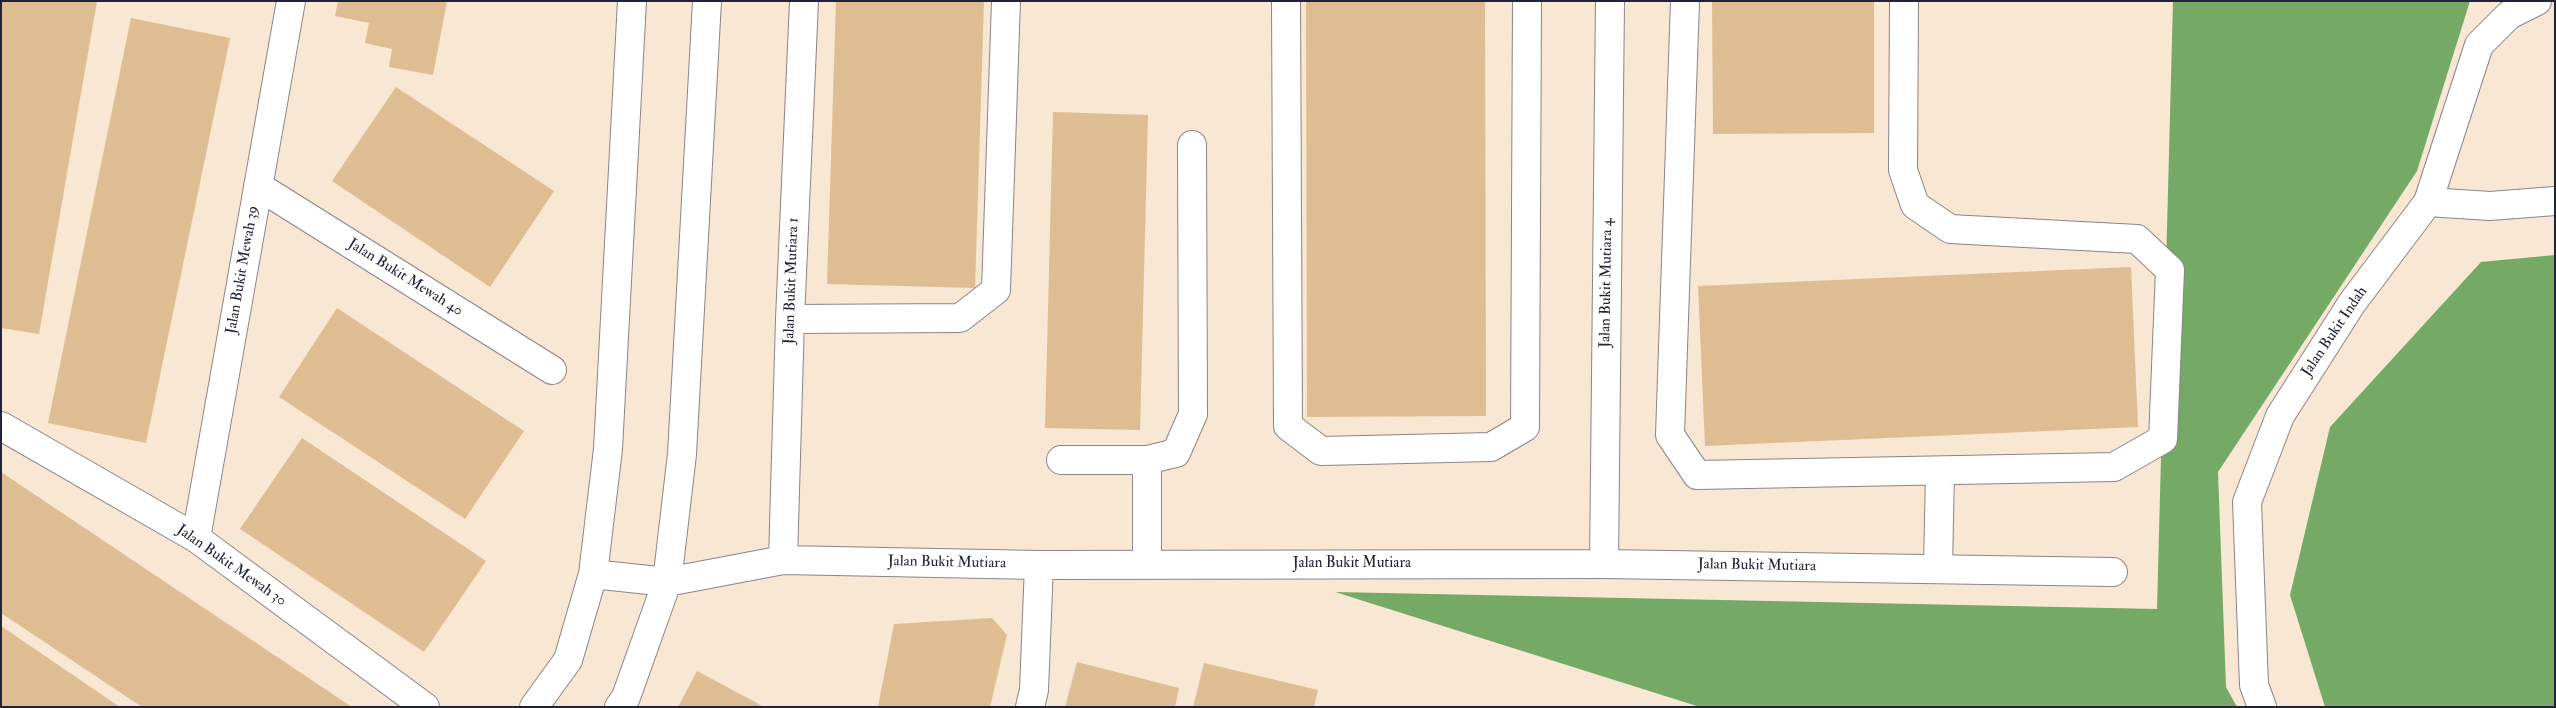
<!DOCTYPE html>
<style>
body{margin:0}
#map{position:relative;width:2556px;height:708px;overflow:hidden;background:#f7e7d3;font-family:"IM FELL Double Pica",serif}
canvas{display:block}
.frame{position:absolute;inset:0;border:2px solid #22223b;pointer-events:none}
</style>
<div id="map">
<canvas width="2556" height="708"></canvas>
<div class="frame"></div>
</div>
<script>
const ctx = document.querySelector('canvas').getContext('2d');
ctx.lineJoin = 'round';
function fill(path, color) {
  ctx.fillStyle = color;
  ctx.fill(path, 'evenodd');
}
function strokePath(path, color, width, dash) {
  ctx.strokeStyle = color;
  ctx.lineWidth = width;
  ctx.lineCap = dash ? 'butt' : 'round';
  ctx.setLineDash(dash || []);
  ctx.stroke(path);
}
function label(font, color, halo, rows, align = 'center') {
  ctx.font = font + ' "IM FELL Double Pica",serif';
  ctx.lineWidth = 4.5;
  ctx.setLineDash([]);
  ctx.textBaseline = 'middle';
  ctx.strokeStyle = halo;
  ctx.fillStyle = color;
  for (const [text, x, y, turn = 0] of rows) {
    ctx.save();
    ctx.translate(x, y);
    ctx.rotate((+turn || 0) * Math.PI / 180);
    ctx.textAlign = isNaN(turn) ? turn : align;
    if (halo) ctx.strokeText(text, 0, 0);
    ctx.fillText(text, 0, 0);
    ctx.restore();
  }
}
fill(new Path2D(`
 M2173,1H2470L2417,171L2218,472L2226,687L2237,707H1700L1335,592L2157,609Z
 M2555,255V707H2325L2290,595L2330,427L2481,262Z`), '#74aa66');
fill(new Path2D(`
 M1,1H97L39,334L1,328Z
 M338,1H447L433,75L389,67L392,49L365,43L369,23L335,16Z
 M836,1H984L975,288L827,284Z
 M1306,1H1485L1486,416L1307,417Z
 M1712,1H1874V133L1713,134Z
 M131,18L230,38L146,443L48,423Z
 M396,87L554,191L490,287L332,181Z
 M1053,112L1148,115L1140,430L1045,428Z
 M2131,267L2138,427L1705,446L1698,286Z
 M337,308L524,431L465,519L279,397Z
 M302,438L486,561L424,652L240,529Z
 M1,472L204,608L352,707H142L1,613Z
 M992,618L1007,635L990,707H878L894,624Z
 M1,626L67,671L120,707H1Z
 M1077,662L1179,688L1175,707H1065Z
 M1204,663L1318,690L1314,707H1193Z
 M697,671L757,703L763,707H678Z`), '#debd92');
const minor = new Path2D(`
 M1286,1L1288,426L1321,451L1491,447L1525,427L1527,1
 M1685,1L1670,435L1697,475L2114,467L2163,439L2170,270L2137,239L1950,229L1915,205L1903,170L1904,1
 M258,186L552,370
 M2428,202L2490,206L2555,201
 M790,319L960,318L996,290L1006,1
 M1,426L196,538L425,707
 M1061,460H1147L1176,453L1193,414L1192,145
 M196,538L291,1
 M783,560L790,319L804,1
 M1147,564V460
 M1604,564L1610,1
 M1938,568L1940,471
 M593,574L667,582L783,560L1039,565L1604,564L2113,572
 M534,707L568,660L593,574L608,449L632,1
 M619,707L626,697L667,582L682,454L707,1
 M1030,707L1034,690L1039,565
 M2262,707L2254,685L2247,502L2280,416L2352,303L2428,202L2479,45L2509,15L2537,1`);
strokePath(minor, '#8c8487', 30);
strokePath(minor, '#fff', 28);
label('15px', '#22223b', '#fff', [
 ["Jalan Bukit Mewah 39",243,270,-80],
 ["Jalan Bukit Mewah 40",405,278,32],
 ["Jalan Bukit Mutiara 1",792,281,-88],
 ["Jalan Bukit Mutiara 4",1607,283,-89],
 ["Jalan Bukit Indah",2335,332,-56],
 ["Jalan Bukit Mutiara",947,563,1],
 ["Jalan Bukit Mutiara",1352,564],
 ["Jalan Bukit Mewah 30",231,566,35],
 ["Jalan Bukit Mutiara",1757,566,1]
]);
</script>
